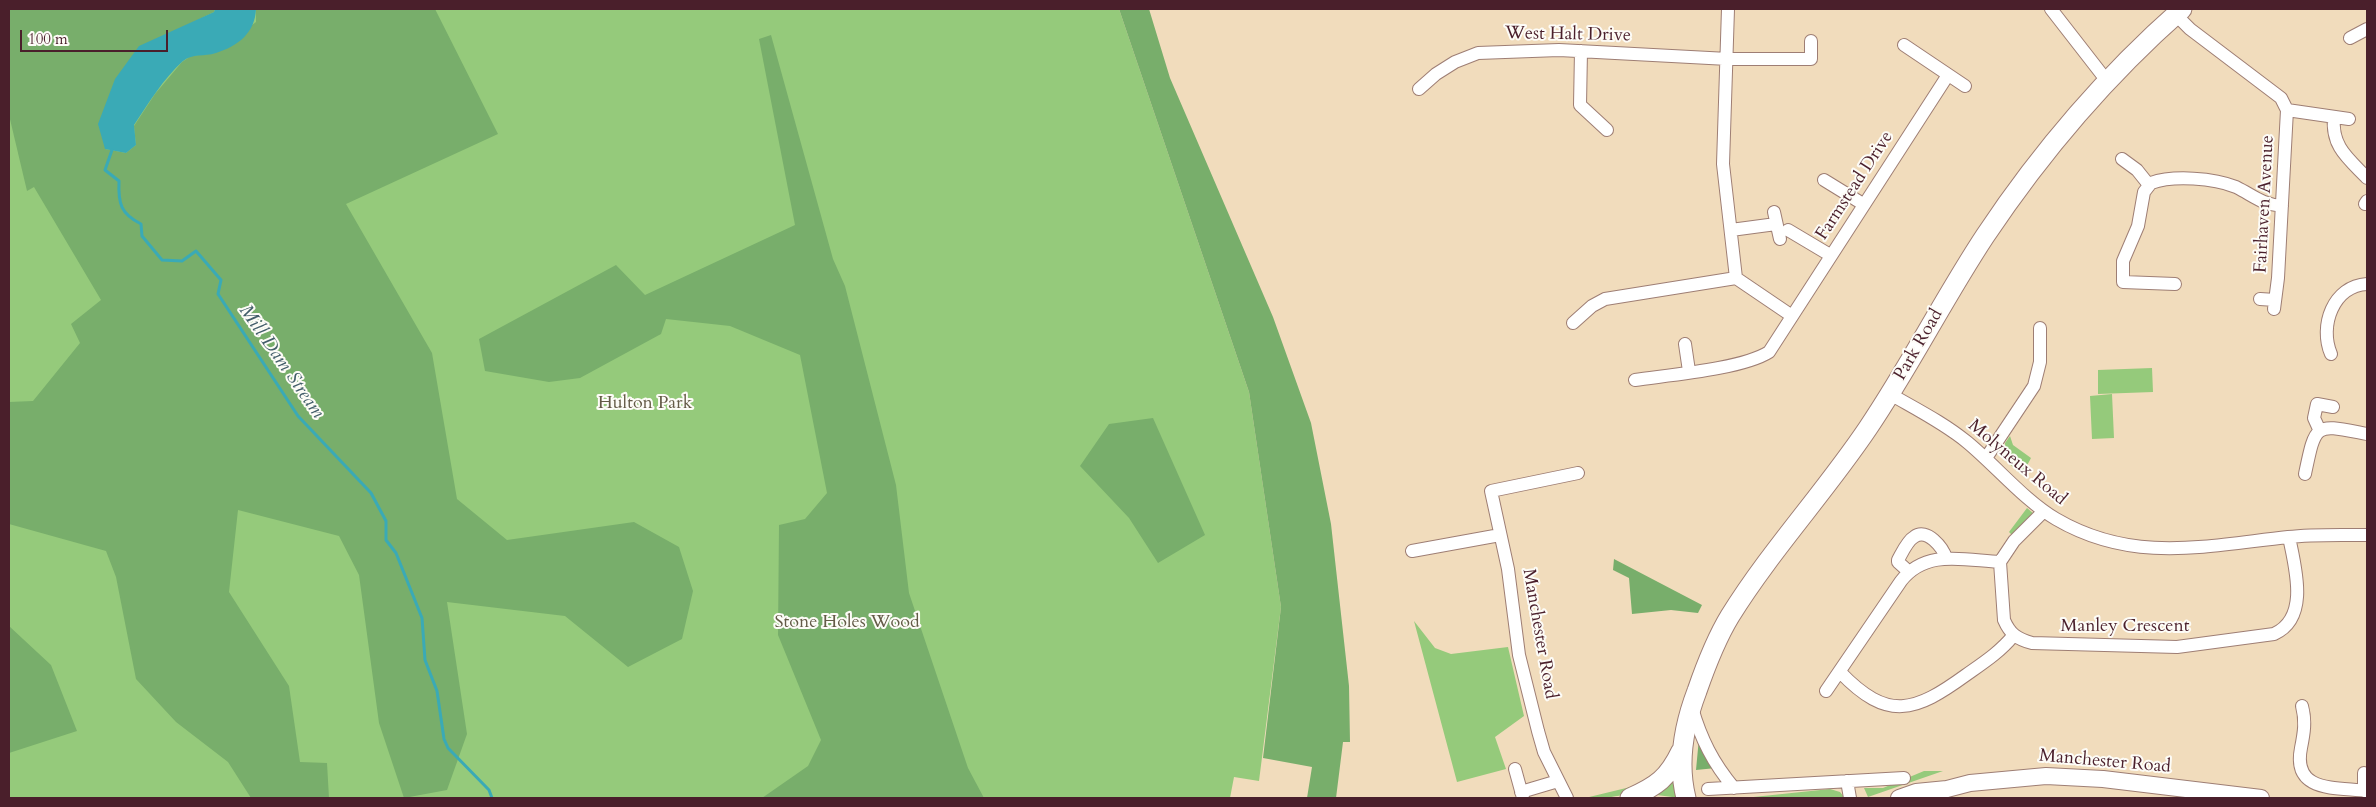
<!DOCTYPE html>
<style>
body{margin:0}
#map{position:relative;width:2376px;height:807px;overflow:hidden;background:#f1dcbc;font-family:Cardo,serif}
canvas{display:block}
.frame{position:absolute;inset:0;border:10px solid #4a1f2b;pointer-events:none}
.scale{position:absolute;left:20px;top:30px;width:148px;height:22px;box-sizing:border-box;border:2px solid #4a1f2b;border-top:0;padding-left:6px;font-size:15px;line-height:18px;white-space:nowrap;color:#4a1f2b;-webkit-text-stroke:4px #fdfcf7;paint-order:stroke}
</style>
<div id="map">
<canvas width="2376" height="807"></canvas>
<div class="frame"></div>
<div class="scale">100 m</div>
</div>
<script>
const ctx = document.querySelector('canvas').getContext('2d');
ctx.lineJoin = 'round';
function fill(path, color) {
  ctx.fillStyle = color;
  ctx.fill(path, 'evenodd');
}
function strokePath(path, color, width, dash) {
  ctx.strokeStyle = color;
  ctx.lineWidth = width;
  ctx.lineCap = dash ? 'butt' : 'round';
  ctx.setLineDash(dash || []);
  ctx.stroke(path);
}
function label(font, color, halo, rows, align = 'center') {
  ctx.font = font + ' Cardo,serif';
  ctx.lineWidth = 4;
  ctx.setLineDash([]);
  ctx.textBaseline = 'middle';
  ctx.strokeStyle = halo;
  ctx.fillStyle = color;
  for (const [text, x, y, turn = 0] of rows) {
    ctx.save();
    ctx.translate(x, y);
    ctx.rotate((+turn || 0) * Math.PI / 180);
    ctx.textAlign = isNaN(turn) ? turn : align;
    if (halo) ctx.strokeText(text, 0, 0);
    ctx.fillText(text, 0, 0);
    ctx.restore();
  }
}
fill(new Path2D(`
 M9,9H1119L1249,392L1281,607L1259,781L1234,777L1230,798H9Z
 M2152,368L2153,392L2098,394V370Z
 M2112,394L2114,438L2092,439L2090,396Z
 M2010,436L2013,445L2031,458L2022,475L2006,461L2005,443Z
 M2027,508L2034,514L2014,537L2009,532Z
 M1414,621L1435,648L1451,654L1508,647L1524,716L1495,737L1506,769L1457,782Z
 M1924,771H1943L1868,797L1864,788H1883Z
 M1673,778L1678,781L1680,798L1657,795L1656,793Z
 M1651,782C1627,797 1612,798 1585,798Z
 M1830,789L1840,792L1845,798H1744Z`), '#95ca7b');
fill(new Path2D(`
 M9,9H215L214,12L183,27L105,149L126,153L136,145L134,126L155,94L182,62L191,56L215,53L256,22V9H435L498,134L346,204L432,353L457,499L507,540L634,522L679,547L693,591L682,639L628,667L565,616L447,602L467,734L447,790L404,798L379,723L359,575L339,536L238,510L229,592L289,686L300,762L327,763L329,798H251L228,762L176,722L136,679L116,577L106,551L9,524V402L33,401L80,343L71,324L101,300L34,187L27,191L9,115Z
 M1119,9H1149L1170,78L1273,317L1311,423L1331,524L1349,686L1350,742H1343L1336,798H1307L1312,767L1263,758L1281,607L1249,392Z
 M771,35L833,259L845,286L896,485L909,593L968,768L984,798H762L808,766L821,740L778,635L779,525L805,519L827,493L800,355L730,326L666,319L661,334L580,378L549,382L485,371L479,339L616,265L645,295L795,225L759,39Z
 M1153,418L1205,535L1158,563L1129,518L1080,466L1109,424Z
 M1614,559L1702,605L1698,613L1671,610L1632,614L1629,578L1613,570Z
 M9,626L51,665L77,731L9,753Z
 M1699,738L1716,768L1696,770Z`), '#78ae6b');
fill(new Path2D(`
 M215,9H256C255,33 238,46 216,53C204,57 193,53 183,61C163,79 148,104 134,125L136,145L126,153L105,149L98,124L115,79L139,46L214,12Z`), '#3aaab6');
strokePath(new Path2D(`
 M112,150L105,170L119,181C118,204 121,214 141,224L142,236L162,260L182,261L196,251L221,280L218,294L298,416L371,493L386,521V540L396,553L422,618L425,660L437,691L444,739L448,748L489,790L492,798`), '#3aaab6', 3);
const minor = new Path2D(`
 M1728,9L1723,164L1736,278
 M2051,9L2107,81
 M2176,15L2190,29L2281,98L2287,110L2349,119
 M2350,38L2367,29
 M1904,45L1965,86
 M1581,51L1580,105L1607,130
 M1419,89L1436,74L1455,62L1478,53L1559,50L1728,59H1811V41
 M2334,117C2331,147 2349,159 2367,178
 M2122,159L2137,170L2149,185
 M1824,180L1863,204
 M2365,204L2367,201
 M1774,212L1780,239
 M1731,230L1776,224
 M1788,230L1830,255
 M1736,278L1792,316
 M2175,284L2123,282V261L2138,226L2144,192L2151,183C2173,175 2214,178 2236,187C2254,196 2261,204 2282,206
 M2260,299L2275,300
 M2274,309L2278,278L2287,110
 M1573,323L1592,306L1605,299L1736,278
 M1685,344L1689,371
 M2331,354C2319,326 2333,286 2367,284
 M1635,380C1669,375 1742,369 1769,352L1948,75
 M1890,394C1916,409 1944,423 1967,442C1995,465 2025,501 2056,519C2133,564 2205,546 2288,537C2314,534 2341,535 2367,535
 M2319,429L2314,418L2317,404L2333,407
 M1986,458L2034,386L2040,362V328
 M2305,474C2316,421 2315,424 2367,434
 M2044,511L2014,541L2000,562L2004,620C2010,634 2017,639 2032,643L2177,647L2274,634C2310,618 2295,567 2289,537
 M1412,551L1500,535
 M1908,571L1898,562V560C1902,553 1907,541 1914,537C1927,527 1943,548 1946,558
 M1840,672C1888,722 1915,712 1966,675C1983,663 2000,652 2013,636
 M1826,691L1901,581C1926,549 1963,560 2000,562
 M2302,706C2306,721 2304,733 2301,748C2292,793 2336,787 2367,791
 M1692,708C1701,739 1713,763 1734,788
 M1515,769L1523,798
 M2364,773V791
 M1847,781L1850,798
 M1708,789L1904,778
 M1521,792L1558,781
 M1567,798L1544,752L1538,731L1519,655L1508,569L1491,491L1578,473`);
const major = new Path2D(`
 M1899,798L1916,792L1947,789L1970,783L2046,776L2103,779L2261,798`);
const highway = new Path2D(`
 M1630,798C1657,786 1668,778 1681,751
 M1686,798C1677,762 1684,725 1697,691C1706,665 1716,639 1730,616C1771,550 1825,492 1868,428C1910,366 1944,298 1985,236C2041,152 2107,75 2182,9`);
strokePath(minor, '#9e7e74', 14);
strokePath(major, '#9e7e74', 18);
strokePath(highway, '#9e7e74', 21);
strokePath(minor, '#fff', 12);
strokePath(major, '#fff', 16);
strokePath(highway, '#fff', 19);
label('18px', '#4a1f2b', '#fdfcf7', [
 ["West Halt Drive",1568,35,1],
 ["Farmstead Drive",1855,186,-57],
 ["Fairhaven Avenue",2265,204,-87],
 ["Park Road",1919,345,-60],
 ["Molyneux Road",2017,463,40],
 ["Manley Crescent",2125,627],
 ["Manchester Road",1539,634,80],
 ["Manchester Road",2105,762,5]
]);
label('18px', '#645b47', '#fdfcf7', [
 ["Hulton Park",645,404],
 ["Stone Holes Wood",847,623]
]);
label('italic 19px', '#435e6a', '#fdfcf7', [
 ["Mill Dam Stream",281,362,55]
]);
</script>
